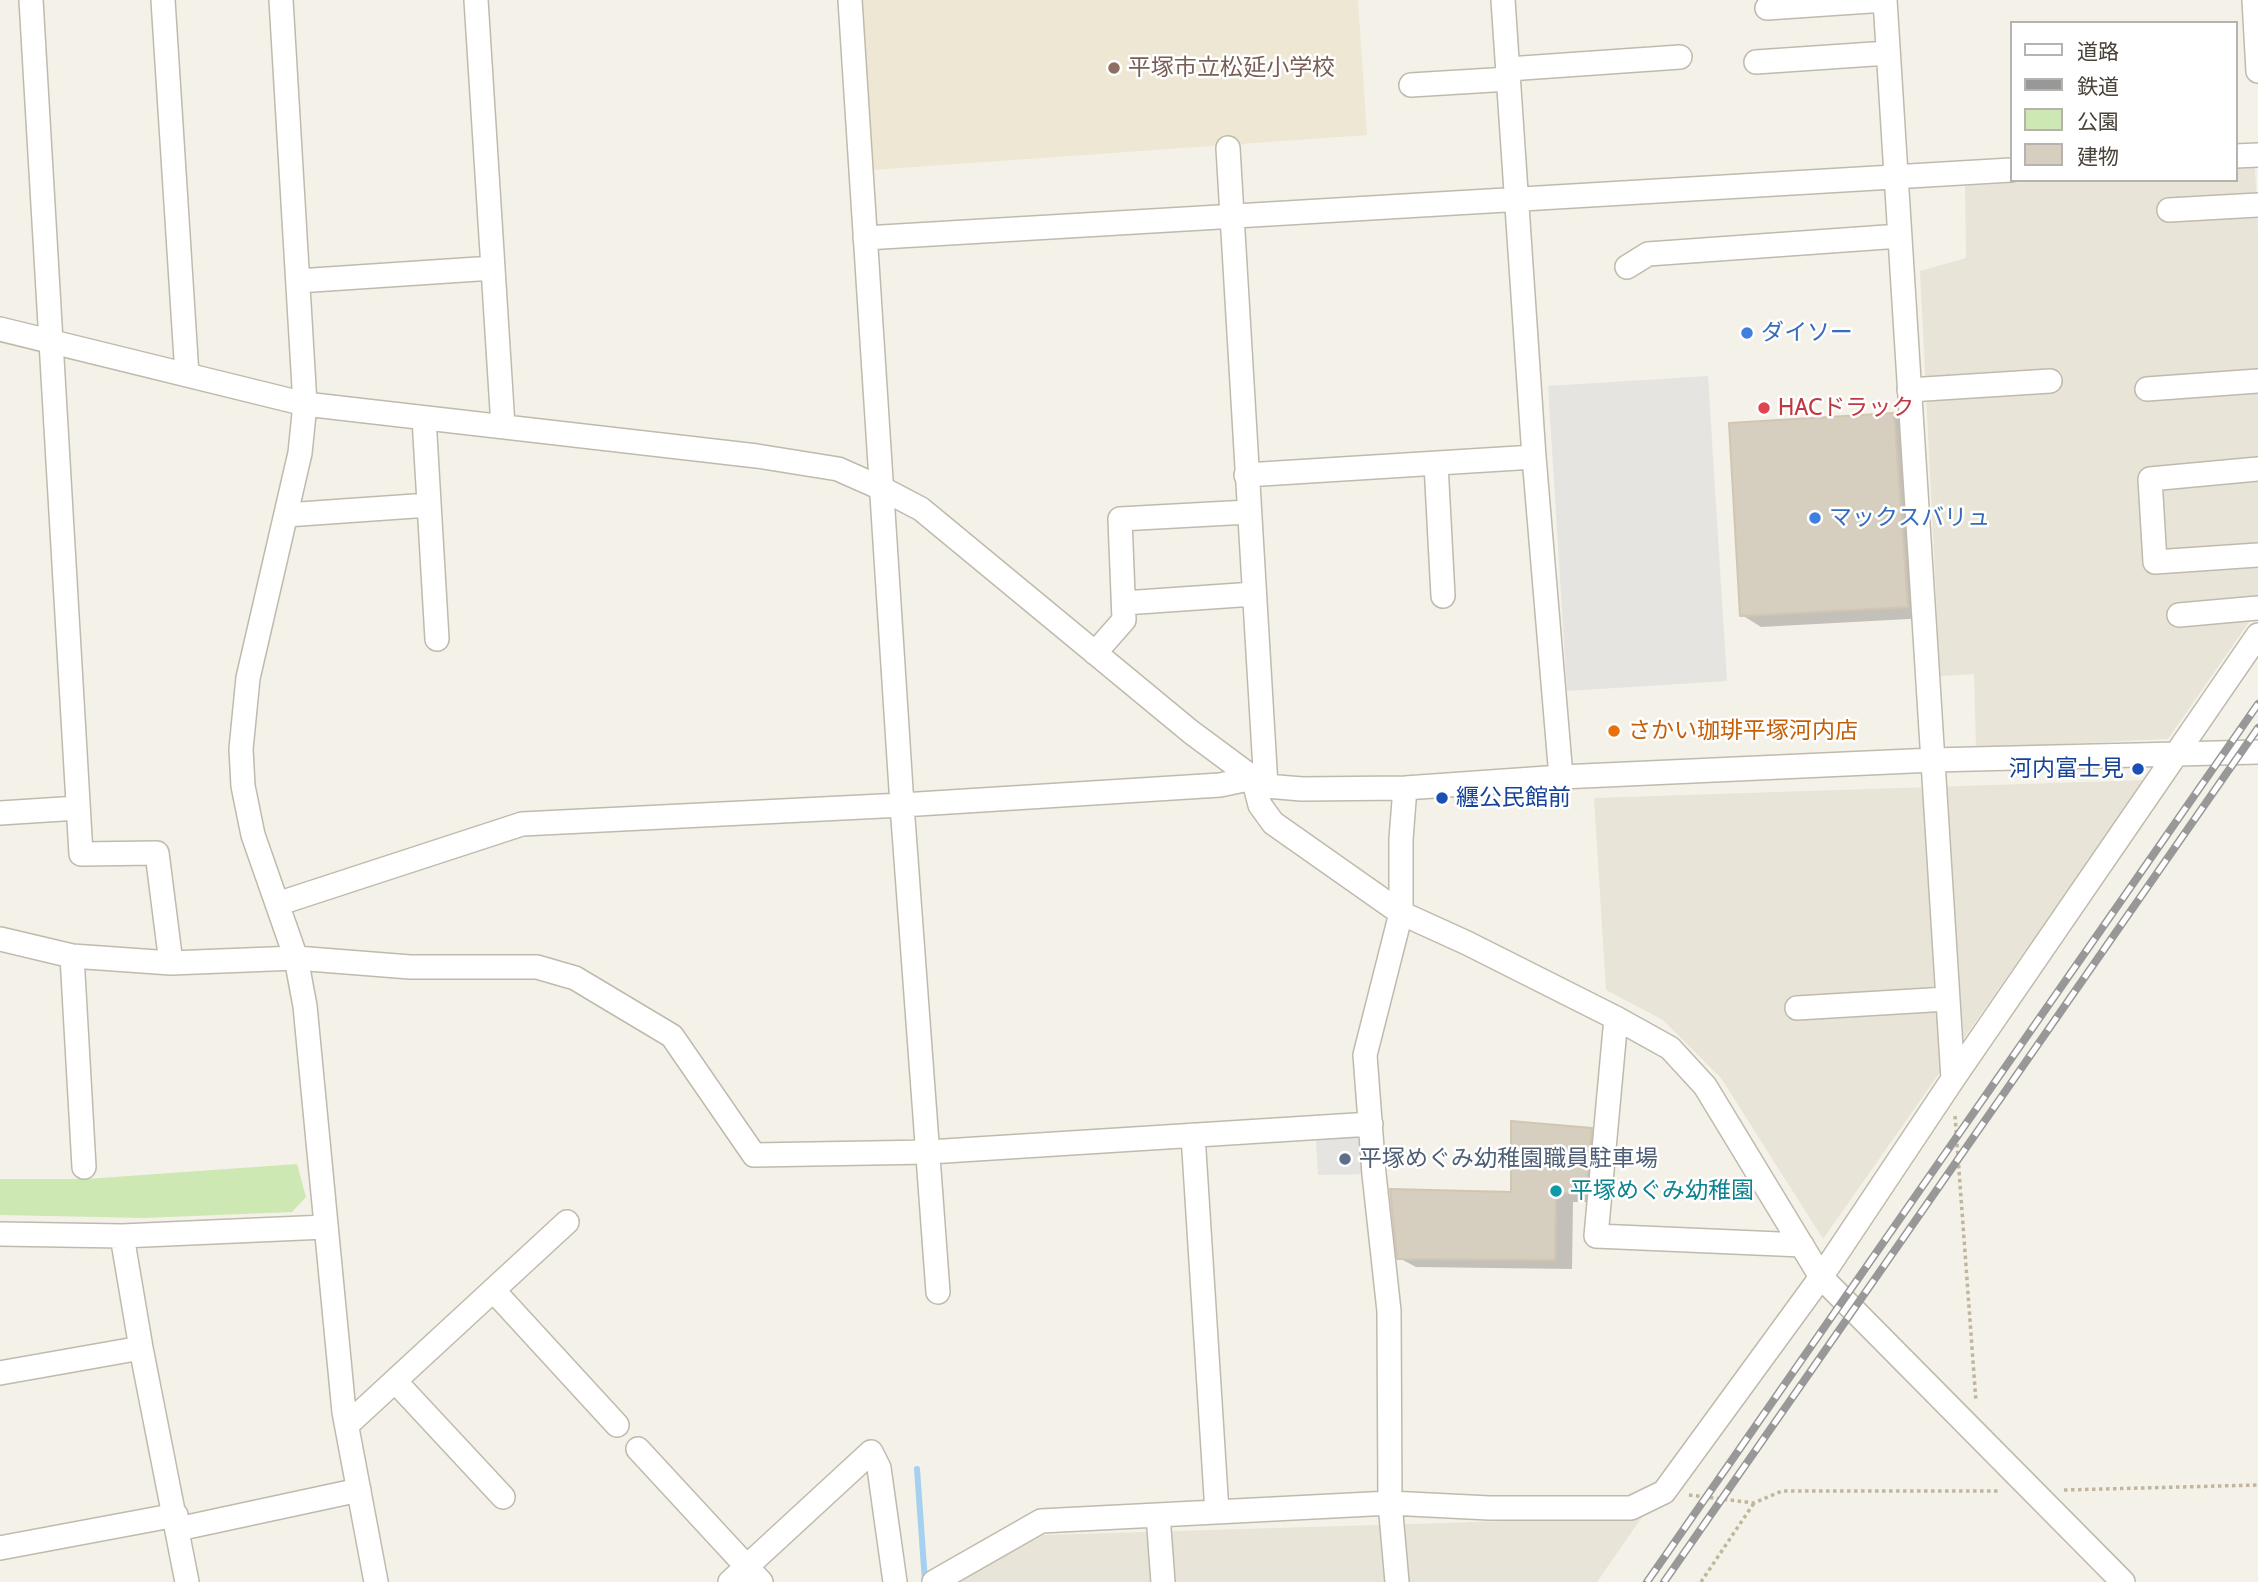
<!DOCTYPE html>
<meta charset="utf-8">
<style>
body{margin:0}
#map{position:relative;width:2258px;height:1582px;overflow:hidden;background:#f4f1e9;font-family:Cabin,"Noto Sans JP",sans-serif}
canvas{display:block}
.legend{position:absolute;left:2010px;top:21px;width:228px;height:161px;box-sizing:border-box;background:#fff;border:2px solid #b6b3af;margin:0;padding:9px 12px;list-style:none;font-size:21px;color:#484238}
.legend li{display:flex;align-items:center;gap:14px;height:35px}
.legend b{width:35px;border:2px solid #b6b3af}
</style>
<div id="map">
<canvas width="2258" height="1582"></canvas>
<ul class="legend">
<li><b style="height:9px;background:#fff"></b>道路</li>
<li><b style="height:9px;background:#989898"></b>鉄道</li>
<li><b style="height:19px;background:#cee8b3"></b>公園</li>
<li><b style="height:19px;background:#d6cebf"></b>建物</li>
</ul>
</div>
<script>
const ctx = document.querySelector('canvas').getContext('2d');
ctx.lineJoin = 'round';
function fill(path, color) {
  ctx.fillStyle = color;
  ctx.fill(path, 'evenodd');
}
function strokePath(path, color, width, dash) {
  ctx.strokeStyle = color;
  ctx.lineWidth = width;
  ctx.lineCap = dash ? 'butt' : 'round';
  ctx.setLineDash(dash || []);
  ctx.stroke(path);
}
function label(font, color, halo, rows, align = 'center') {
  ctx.font = font + ' Cabin,"Noto Sans JP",sans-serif';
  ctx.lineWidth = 5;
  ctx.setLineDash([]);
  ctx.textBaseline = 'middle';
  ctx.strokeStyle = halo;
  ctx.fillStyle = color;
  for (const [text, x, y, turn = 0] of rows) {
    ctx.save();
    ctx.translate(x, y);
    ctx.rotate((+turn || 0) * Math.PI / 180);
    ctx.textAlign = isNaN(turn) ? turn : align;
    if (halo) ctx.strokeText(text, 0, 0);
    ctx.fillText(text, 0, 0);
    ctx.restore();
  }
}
fill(new Path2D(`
 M2255,167L2258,228V609L2168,739L1976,748L1974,674L1940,676L1920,271L1966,258L1965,186L2055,180H2235V168Z
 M2145,780L1823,1239L1721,1078L1663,1020L1606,990L1594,798Z
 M1642,1517L1597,1582H956L1043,1535Z`), '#e8e4d7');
fill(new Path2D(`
 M861,0H1358L1367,135L872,170Z`), '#ede7d3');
fill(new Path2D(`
 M297,1164L306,1197L292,1212L144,1218L0,1215V1179H86Z`), '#cee8b3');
fill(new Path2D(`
 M1708,376L1727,681L1567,691L1548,386Z
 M1371,1124L1374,1174L1318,1175L1316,1143L1325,1127Z`), '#e6e4e1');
fill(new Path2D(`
 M1893,414L1913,426L1927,618L1761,627L1742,615Z
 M1591,1130L1608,1139L1603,1202H1573L1572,1269L1416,1267L1399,1258L1513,1194Z`), '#0003');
strokePath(new Path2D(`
 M917,1469L925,1582`), '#a7cff0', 6);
const building = new Path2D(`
 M1894,413L1908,607L1740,616L1729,423Z
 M1511,1121L1592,1128L1586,1193H1556L1555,1260L1397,1259L1390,1189L1511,1192Z`);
fill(building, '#d6cebf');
strokePath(building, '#d1c6b2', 2);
const minor = new Path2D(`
 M31,0L81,854L157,853L171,963
 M163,0L187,375
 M281,0L305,404L300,453L248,678L241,749L243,786L253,835L296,958L305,1006L344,1412L376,1582
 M476,0L503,426
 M850,0L902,805L938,1292
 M1503,0L1534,457L1561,777
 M1885,0L1953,1079
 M2254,0L2258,71
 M1767,8L1885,0
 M1756,62L1888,53
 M1508,69L1680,57
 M1411,85L1509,79
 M1228,148L1266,786
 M2235,156L2258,155
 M2169,210L2258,205
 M865,238L2011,170
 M1627,267L1648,254L1900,236
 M298,281L493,268
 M0,329L305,404L757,456L838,469L881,488L921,509L1191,732L1253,778L1266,786L1302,789L1405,788L1561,777L1933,760L2258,752
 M2147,389L2258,381
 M1909,390L2050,381
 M424,418L437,639
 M1436,464L1443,596
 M2258,469L2150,479L2155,562L2258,555
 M1246,475L1534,457
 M286,515L429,505
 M1124,603L1254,594
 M2179,615L2258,608
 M1095,653L1124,620L1120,519L1248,512
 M0,813L78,808
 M277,904L522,824L902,805L1220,785L1253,778L1260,805L1273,823L1401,913L1467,943L1616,1018L1670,1048L1705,1086L1821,1277L2123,1582
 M0,939L72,956L171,963L296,958L410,967H537L575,978L672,1036L754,1155L929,1152L1371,1124
 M72,956L84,1167
 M1797,1008L1947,999
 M1616,1018L1596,1236L1802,1245
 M1193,1135L1217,1512
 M0,1234L122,1236L325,1227
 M122,1236L141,1348L187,1582
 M493,1290L617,1425
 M0,1373L141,1348
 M395,1381L503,1497
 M347,1425L567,1222
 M638,1449L761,1582
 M1158,1515L1163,1582
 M178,1529L359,1490
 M0,1548L176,1515
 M730,1582L871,1452L879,1468L895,1582
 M934,1582L1041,1521L1390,1503L1489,1508H1631L1664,1492L1821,1277L1953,1079L2258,635
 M1397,1582L1390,1503L1389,1311L1374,1174L1365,1055L1401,913V839L1405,788`);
strokePath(minor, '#c0baac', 26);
strokePath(new Path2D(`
 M1955,1116L1976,1402
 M2064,1490L2258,1485
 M1689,1495L1754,1503L1782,1491H2000
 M1701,1582L1754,1503`), '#c1b69d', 3.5, [3.5, 3.5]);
strokePath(minor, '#fff', 23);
const rail = new Path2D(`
 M1647,1582L2258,704
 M1664,1582L2258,728`);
strokePath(rail, '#989898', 8);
strokePath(rail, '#fff', 5, [16]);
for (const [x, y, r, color] of [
 [1114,68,7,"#8d6e63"],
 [1747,333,7,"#3f7fe0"],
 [1764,408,7,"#e0444e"],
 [1815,518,7,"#3f7fe0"],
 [1614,731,7,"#e8710a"],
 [2138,769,7,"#1a4fb4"],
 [1442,798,7,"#1a4fb4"],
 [1345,1159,7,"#5c6f8a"],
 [1556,1191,7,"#0f9aa8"]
]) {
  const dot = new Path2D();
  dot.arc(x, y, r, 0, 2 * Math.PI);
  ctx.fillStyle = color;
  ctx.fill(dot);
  strokePath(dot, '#fff', 2.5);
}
label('23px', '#785e54', '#fff', [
 ["平塚市立松延小学校",1128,68]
], 'left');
label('23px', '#366cbe', '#fff', [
 ["ダイソー",1761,333],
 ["マックスバリュ",1829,518]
], 'left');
label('23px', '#be3a42', '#fff', [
 ["HACドラック",1778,408]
], 'left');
label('23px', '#c56008', '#fff', [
 ["さかい珈琲平塚河内店",1628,731]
], 'left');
label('23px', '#164399', '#fff', [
 ["河内富士見",2124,769],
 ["纒公民館前",1456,798,"left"]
], 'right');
label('23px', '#4e5e75', '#fff', [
 ["平塚めぐみ幼稚園職員駐車場",1359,1159]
], 'left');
label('23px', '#0d838f', '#fff', [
 ["平塚めぐみ幼稚園",1570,1191]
], 'left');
</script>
